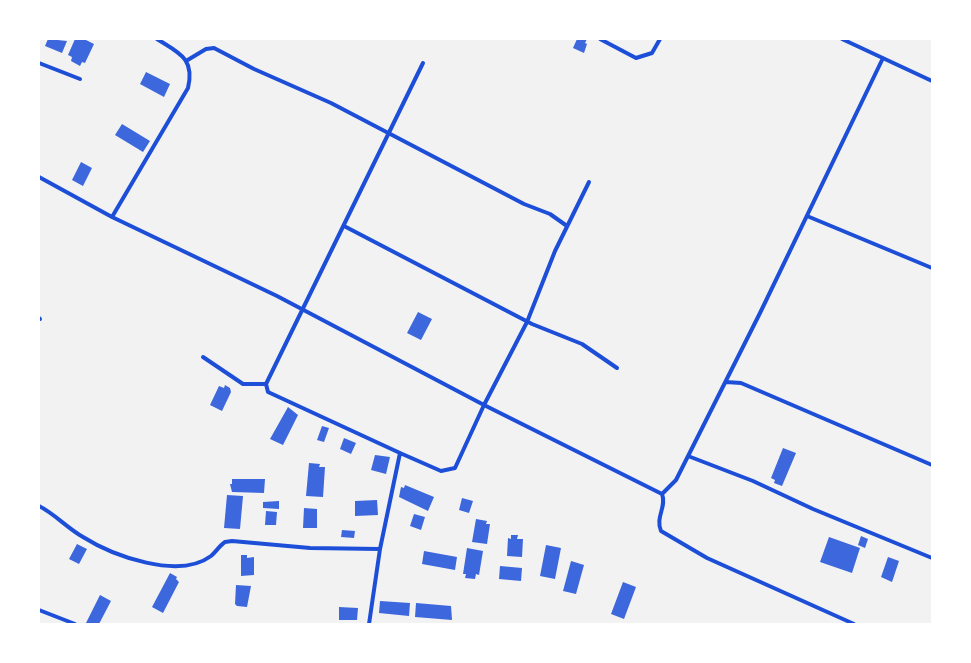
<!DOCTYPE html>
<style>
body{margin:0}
#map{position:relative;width:971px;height:663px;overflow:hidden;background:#f2f2f2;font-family:"PT Sans Narrow",sans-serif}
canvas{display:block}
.frame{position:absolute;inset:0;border:40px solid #fff;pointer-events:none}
</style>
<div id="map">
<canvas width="971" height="663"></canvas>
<div class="frame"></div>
</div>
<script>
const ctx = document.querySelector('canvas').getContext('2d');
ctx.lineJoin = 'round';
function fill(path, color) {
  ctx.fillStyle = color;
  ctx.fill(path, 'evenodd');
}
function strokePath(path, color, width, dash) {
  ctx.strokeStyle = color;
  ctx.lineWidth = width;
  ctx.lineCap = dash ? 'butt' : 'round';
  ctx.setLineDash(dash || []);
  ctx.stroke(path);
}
fill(new Path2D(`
 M48,39L67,41L62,53L45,46Z
 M75,39H84L94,44L85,63L82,62L80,66L71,61L72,57L68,55Z
 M577,39H587L585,43L587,44L584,53L573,48Z
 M146,72L170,84L164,97L140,84Z
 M122,124L150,141L143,152L115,135Z
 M81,162L92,168L83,186L72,180Z
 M418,312L432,319L421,340L407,333Z
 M225,385L230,388L231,392L222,411L210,405L219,386L224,388Z
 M288,407L298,415L283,445L270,439Z
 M322,426L329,428L324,442L317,440Z
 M344,438L356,443L351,454L340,449Z
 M783,448L796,453L782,486L774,483L775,480L771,478Z
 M375,455L390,457L386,474L371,470Z
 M309,463L320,464L319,467H325L323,497L306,496Z
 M232,479H265L264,493L232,492L230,484H232Z
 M405,485L434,497L428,511L399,497L401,487L404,488Z
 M227,495L243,496L240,529L224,528Z
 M462,498L473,501L469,513L459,510Z
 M377,500L378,515L355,516V501Z
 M279,501V509L263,508V502Z
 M304,508L317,509V528H303Z
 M266,511L277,512L276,525H265Z
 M414,514L425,517L421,530L410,526Z
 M476,519L487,521L486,524H490L487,544L472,542Z
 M342,530L355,531L354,538L341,537Z
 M511,535H518L517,539H523L522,557L507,556L508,538L511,539Z
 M861,536L868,539L865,548L858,545Z
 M829,537L860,548L852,573L820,562Z
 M77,544L87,549L79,564L69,559Z
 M546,545L561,548L555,579L540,576Z
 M467,548L483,551L479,575L476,574L475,579L465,578L466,574H463Z
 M424,551L457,557L455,570L422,564Z
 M241,555H247V558L254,557V575L241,576Z
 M888,557L899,561L892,582L881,577Z
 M571,561L584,565L576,594L563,591Z
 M500,566L522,568L521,581L499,579Z
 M170,573L177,577L176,579L179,582L163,613L152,607Z
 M623,582L636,587L624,619L611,614Z
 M236,585L251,586L247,607L237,606L235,604Z
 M100,595L111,601L99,624H89L86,623Z
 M380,601L410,603L409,616L379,613Z
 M416,603L451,606L452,620L415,617Z
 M339,607L358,608L357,620H339Z`), '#3d67dc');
strokePath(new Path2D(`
 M600,39L636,58L652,53L660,39
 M842,39L932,81
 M186,61L206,49L214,48L254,69L331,103L524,204L550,214L567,226
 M39,63L80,79
 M39,177L112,217L277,296L484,405L662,494C667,507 655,517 661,531L707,558L854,624
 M807,216L932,268
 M112,217L188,88C195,58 179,53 157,39
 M344,226L532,324L582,344L617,368
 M39,318L40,319
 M203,357L243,384H266
 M726,382L741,383L932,465
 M400,453L268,392L266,384L423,63
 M688,456L753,481L813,509L932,558
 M662,494L676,480L760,313L883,58
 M39,506C55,514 67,528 83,537C113,556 179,580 211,556C216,552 219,546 225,542L232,541L310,548L380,549
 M39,610L75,624
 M369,624L380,549L400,453L441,471L455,468L484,405L527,322L555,251L589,182`), '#1d4ed8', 4);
</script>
